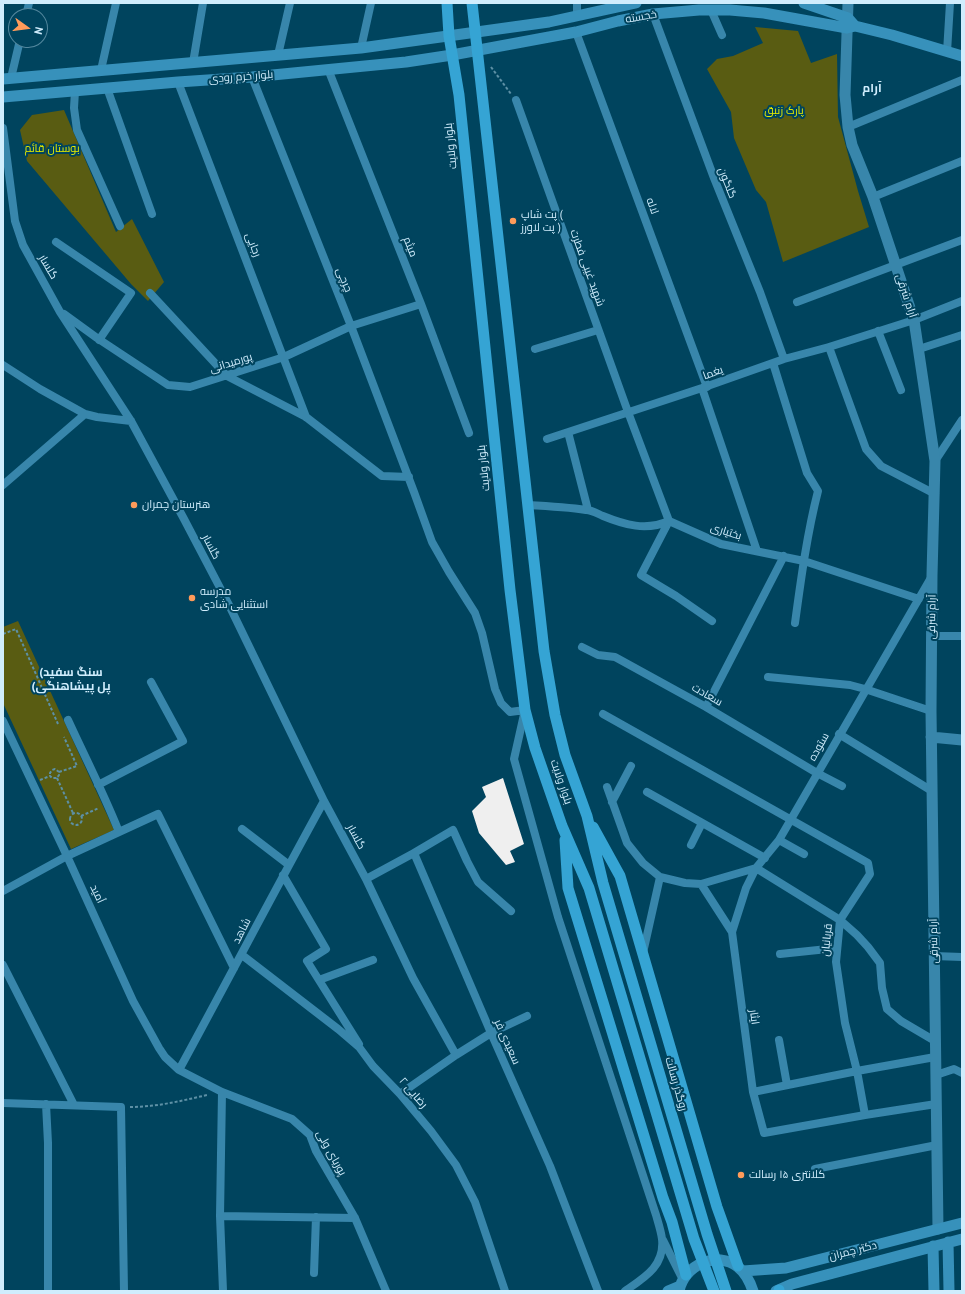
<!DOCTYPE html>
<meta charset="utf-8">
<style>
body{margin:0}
#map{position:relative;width:965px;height:1294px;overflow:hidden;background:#00445e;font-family:"PT Sans",sans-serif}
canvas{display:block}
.frame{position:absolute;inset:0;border:4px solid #d0edfd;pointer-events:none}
.north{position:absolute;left:8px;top:8px;width:40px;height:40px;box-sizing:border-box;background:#00445e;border:1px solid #53889e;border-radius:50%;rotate:104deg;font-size:11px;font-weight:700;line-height:16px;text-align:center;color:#d0edfd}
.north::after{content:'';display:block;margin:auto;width:14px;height:18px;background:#ff9b5a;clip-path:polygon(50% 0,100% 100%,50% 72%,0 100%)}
</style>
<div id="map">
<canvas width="965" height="1294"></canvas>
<div class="frame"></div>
<div class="north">N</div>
</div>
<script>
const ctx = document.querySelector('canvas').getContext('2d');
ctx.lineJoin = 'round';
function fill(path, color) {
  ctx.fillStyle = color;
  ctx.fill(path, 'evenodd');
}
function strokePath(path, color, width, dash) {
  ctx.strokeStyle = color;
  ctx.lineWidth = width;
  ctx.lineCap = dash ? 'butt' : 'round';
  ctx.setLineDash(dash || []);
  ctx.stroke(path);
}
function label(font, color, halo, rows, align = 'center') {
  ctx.font = font + ' "PT Sans",Cairo,sans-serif';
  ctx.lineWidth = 4;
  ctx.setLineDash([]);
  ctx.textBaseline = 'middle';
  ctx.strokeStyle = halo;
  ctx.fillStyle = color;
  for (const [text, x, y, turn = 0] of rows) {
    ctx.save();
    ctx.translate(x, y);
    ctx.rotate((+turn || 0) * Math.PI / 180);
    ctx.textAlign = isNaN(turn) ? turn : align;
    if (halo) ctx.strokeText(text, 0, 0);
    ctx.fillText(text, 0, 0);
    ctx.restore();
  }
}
fill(new Path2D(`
 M755,27L798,31L811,63L837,54L838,117L858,191L869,227L783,262L766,202L756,190L734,138L731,112L707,69L717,59L733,56L763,43Z
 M64,110L116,232L132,219L164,282L148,301L131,284L27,161L20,130L32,115Z
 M18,621L114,830L71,849L3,703V627Z`), '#595c12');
fill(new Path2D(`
 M503,778L524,844L510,851L515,862L506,865L479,833L472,811L486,797L482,787Z`), '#efefef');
strokePath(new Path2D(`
 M491,67L511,94
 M3,634L16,629L58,724
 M59,772L77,766L64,737
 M57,778L73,813
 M40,780L50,776L52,778H57L59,775V772L55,769L52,770L50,773V776
 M70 819a6 6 0 1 1 12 0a6 6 0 1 1-12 0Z
 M81,816L99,808
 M130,1107C156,1107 181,1101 207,1095`), '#5d90a5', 2, [3, 2]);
strokePath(new Path2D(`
 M577,3V15
 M711,10L722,35
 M653,14L714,178L760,292L784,359
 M26,16L29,3
 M576,32L707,387
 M361,48L371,3
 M947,52L950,3
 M278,55L290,3
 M193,63L203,3
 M328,69L421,304L469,433
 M101,70L116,3
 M252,77L351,326L414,492L432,542L449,572L475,613L482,633L495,689L501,703L510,712L525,710L514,759L558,917L656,1215C658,1222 661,1231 662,1239C665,1266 644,1278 625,1291
 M11,78L20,40
 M178,82L306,417
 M107,88L152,214
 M75,91L74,108L77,130L120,226
 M516,100L628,412L669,521L641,575L676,596L712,621
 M848,127L962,80
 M3,128L15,221L23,245L60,312L131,421L184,519L228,603L324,801L366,879L413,978L456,1055
 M873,197L962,161
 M56,242L131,293L99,340
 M150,293L227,376L306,417L382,476L409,477
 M797,302L962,240
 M64,314L97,338L168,385L190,387L284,357L351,326L421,304
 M878,331L901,390
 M829,347L866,449L881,466L935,494
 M535,349L598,330
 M919,349L962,335
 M773,363L807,473L818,491C807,534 801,579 795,623
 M3,365L40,389L85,414
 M702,388L757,551
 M568,432L588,510
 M547,439L702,388L784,359L829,347L914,320L962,301
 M935,461L962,420
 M3,485L85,414L97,417L131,421
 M527,505C547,506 567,507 586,510C592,510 598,514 603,516C625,525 646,531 669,521L721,544L804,561L919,599
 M932,636H962
 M582,647L598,655L615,657L706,707L817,773L842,786
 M768,677L850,685L865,689L931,711
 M706,707L784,556
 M603,714L868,863L870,874L840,920L836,962L845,1023L857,1071L865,1115
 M68,720C85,757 104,794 119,832L158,814L234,968
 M3,721L67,856L133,1001L159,1048L165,1057L179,1070L222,1092L292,1119L310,1135L316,1151L355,1218L386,1291
 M839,734L932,791
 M98,785L183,741L151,682
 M607,787L627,843L643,863L660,877L685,883L701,884L732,932L753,1092L764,1133L865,1115L936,1104
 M647,792L765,858
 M612,802L631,766
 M242,829L289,865
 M779,840L804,854
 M691,845L702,823
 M414,853L453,830L467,861L478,882L511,911
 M283,875L326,949L307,961L359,1044
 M366,879L414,853L491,1033L550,1166L598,1291
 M701,884L756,868L840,920L857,935L868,947L880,963L882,988L887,1009L901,1021L935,1041
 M3,891L67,856L119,832
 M732,932L746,888L756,868L779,840L932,576
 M643,953L660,877
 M780,954L837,948
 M242,955L338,1029L359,1047L373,1066L400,1094L431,1131L456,1165L475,1202L505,1291
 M934,956L962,957
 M3,965L74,1105
 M319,980L373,960
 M779,1040L787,1085
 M179,1070C228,980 275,890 324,801
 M936,1075L954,1069L962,1073
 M222,1092L220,1216L223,1291
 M753,1092L857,1071L935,1057
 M400,1094L456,1055L491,1033L527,1016
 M3,1103L121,1107L124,1291
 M46,1104L48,1143V1291
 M815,1169L937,1145
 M220,1216L355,1218
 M663,1240L683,1280
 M314,1273L316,1217`), '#3886ab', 8);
strokePath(new Path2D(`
 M848,3L845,95L848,127L852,145L873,197L914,320L935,461L932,575L931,711L938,1229
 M931,737L962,740`), '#3886ab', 11);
strokePath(new Path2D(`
 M804,3L848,18L855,26
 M3,79L361,48L549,22L636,3
 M3,97L178,82L252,77L406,62L452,55L576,32L618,21L653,14L699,10H730L764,13L847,28L855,26L892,35L962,56
 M948,1242L949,1291
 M933,1246L934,1291
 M743,1271L786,1268L962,1223
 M668,1291L680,1286
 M679,1291C684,1265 717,1250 738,1267C746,1273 750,1282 753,1291
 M776,1291L792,1284L962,1239`), '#3791bb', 11);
strokePath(new Path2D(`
 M447,3L449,36L459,95L510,590L525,710L535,748L562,826L589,888L694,1239L714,1291
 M472,3L544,651L555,715L565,755L587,816L603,883L707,1234L726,1291
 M593,827L620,876L717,1207L738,1266
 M565,840L568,888L663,1198L672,1222L686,1275
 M779,1291V1290`), '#35a4d4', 11);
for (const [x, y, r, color] of [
 [513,221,4,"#ff9b5a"],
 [134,505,4,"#ff9b5a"],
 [192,598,4,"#ff9b5a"],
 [741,1175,4,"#ff9b5a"]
]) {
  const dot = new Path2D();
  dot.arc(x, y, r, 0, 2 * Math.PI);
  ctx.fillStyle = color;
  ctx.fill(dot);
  strokePath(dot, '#00445e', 1.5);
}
label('11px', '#d0edfd', '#00445e', [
 ["خجسته",641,17,-10],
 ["بلوار خرم رودی",241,77,-4],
 ["بلوار ولایت",451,146,-96],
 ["گلگون",727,183,68],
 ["لاله",652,206,70],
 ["رجایی",253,245,69],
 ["میثم",410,247,68],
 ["گلسار",48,267,60],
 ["شهید غیبی فطرت",587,268,70],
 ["چرچی",344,280,68],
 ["آرام شرقی",906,296,72],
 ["پورمیدانی",231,363,-17],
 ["یغما",713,373,-20],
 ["بلوار ولایت",484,468,-96],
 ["بختیاری",726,532,17],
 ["گلسار",211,547,63],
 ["آرام شرقی",932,617,-89],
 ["سعادت",707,695,30],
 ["ستوده",819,747,-61],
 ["بلوار ولایت",561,782,71],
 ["گلسار",356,837,62],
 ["اُمید",97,894,65],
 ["شاهد",242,931,-63],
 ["قربانیان",827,940,-84],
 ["آرام شرقی",934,941,-91],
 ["ایثار",754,1017,82],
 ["سعیدی فر",507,1042,66],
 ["روگذر رسالت",676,1084,74],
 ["رضایی ۲",413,1093,49],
 ["پوریای ولی",331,1153,61],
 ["دکتر چمران",853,1251,-14]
]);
label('11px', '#e3ea00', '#00445e', [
 ["پارک زنبق",784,111],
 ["بوستان قائم",52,149]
]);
label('11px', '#d0edfd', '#00445e', [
 ["پت شاپ (",521,215],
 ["پت لاورز )",521,228],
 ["هنرستان چمران",142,505],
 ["مدرسه",200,592],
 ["استثنایی شادی",200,605],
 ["کلانتری ۱۵ رسالت",749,1175]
], 'left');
label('bold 12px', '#d0edfd', '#00445e', [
 ["آرام",872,89],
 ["(سنگ سفید",71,673],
 ["(پل پیشاهنگی",71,687]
]);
</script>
